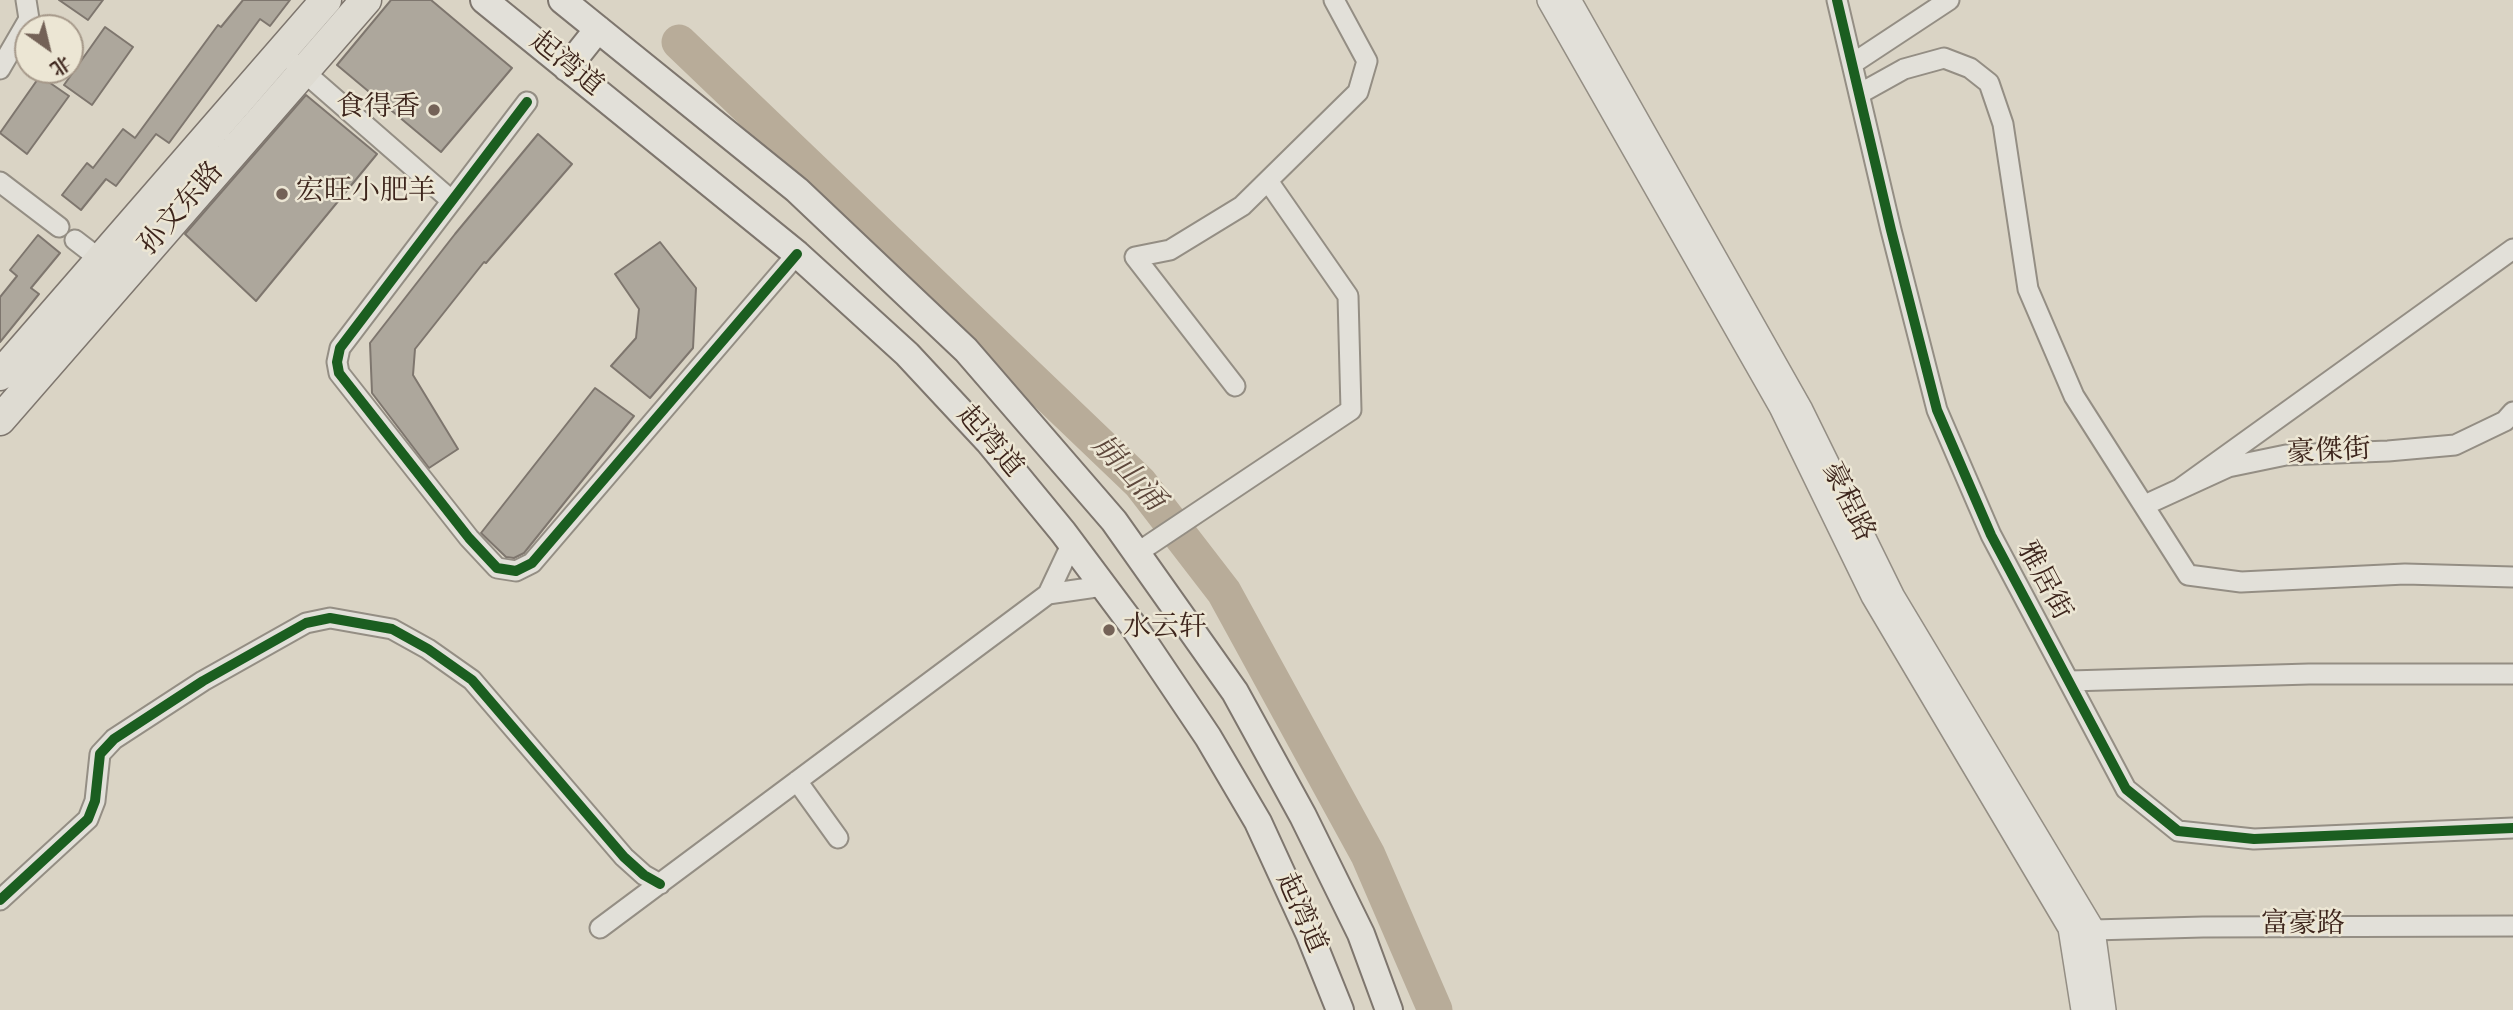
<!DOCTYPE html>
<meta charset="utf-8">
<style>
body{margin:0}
#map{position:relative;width:2513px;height:1010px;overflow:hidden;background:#dad4c5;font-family:Vollkorn,"Noto Serif SC",serif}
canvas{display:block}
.north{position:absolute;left:14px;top:14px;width:70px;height:70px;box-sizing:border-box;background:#ece6d4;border:2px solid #a6998a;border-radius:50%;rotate:146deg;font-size:19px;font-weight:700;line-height:28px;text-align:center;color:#3d251c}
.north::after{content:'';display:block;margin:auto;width:24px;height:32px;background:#746257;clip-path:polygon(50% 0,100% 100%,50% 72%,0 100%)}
</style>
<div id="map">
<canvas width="2513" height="1010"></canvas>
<div class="north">北</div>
</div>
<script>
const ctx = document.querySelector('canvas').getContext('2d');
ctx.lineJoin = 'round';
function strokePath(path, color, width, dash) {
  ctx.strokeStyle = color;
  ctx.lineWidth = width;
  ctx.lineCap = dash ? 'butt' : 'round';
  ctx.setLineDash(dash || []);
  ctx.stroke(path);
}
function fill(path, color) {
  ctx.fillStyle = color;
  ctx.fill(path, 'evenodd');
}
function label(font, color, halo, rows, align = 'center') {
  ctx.font = font + ' Vollkorn,"Noto Serif SC",serif';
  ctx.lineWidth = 5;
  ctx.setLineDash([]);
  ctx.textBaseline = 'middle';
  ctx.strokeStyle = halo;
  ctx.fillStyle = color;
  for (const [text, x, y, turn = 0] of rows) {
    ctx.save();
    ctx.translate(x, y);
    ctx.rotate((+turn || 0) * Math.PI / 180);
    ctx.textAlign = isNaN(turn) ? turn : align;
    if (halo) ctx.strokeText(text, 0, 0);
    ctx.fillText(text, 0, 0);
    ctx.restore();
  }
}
strokePath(new Path2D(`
 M679,42L1140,483L1224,592L1368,855L1435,1010`), '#b8ac99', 35);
const building = new Path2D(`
 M59,0H103L88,20Z
 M243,0H290L270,26L260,19L169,143L156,134L116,186L106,179L81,210L62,195L87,163L93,168L123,129L135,138L218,25L221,27Z
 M391,0H431L512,68L441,152L337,65Z
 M105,27L133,47L92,105L64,85Z
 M40,76L69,96L27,154L0,133Z
 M306,95L377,154L256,301L185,234Z
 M538,134L572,164L486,263L484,262L415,349L413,375L458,449L429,468L372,393L370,343L455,234Z
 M38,235L60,253L31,288L39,294L0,342V297L17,276L10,270Z
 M660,242L696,288L693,348L650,398L611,366L636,338L639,309L615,274Z
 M595,388L634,416L524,553L514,558L506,557L481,533Z`);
fill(building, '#ada79c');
strokePath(building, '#7e766e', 2);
const minor = new Path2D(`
 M1837,0L1891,230L1937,410L1991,535L2126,789L2178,831L2254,839L2513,828
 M295,64L452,201
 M1852,64L1949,0
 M0,69L29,19L26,0
 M1859,94L1904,69L1944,58L1970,68L1989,83L2003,124L2028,289L2074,396L2188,575L2241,582L2405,574L2513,577
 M527,102L340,348L337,362L339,373L469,538L497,568L516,571L532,563L797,254
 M0,182L59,227
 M75,240L101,260
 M1235,386L1135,257L1170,250L1242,206L1358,92L1367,61L1334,0
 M2181,488L2513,249
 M2145,505L2228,467L2286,455L2388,451L2455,445L2505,421L2513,412
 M1137,553L1351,410L1348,296L1268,181
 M1048,594L1103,586
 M2070,681L2309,674H2513
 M797,781L838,838
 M0,900L88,819L95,801L100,754L114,739L203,681L306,623L330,618L392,629L428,649L472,680L624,857L644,875L660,884
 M600,928L1048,594L1072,543
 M2093,930L2203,927L2513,926`);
const tertiary = new Path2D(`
 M1549,0L1781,407L1873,596L2070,928L2083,1010
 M1569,0L1801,410L1893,597L2093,930L2104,1010`);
const secondary = new Path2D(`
 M484,0L797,254L907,354L989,442L1063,532L1134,627L1208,737L1258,822L1309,933L1340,1010
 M562,0L797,190L966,350L1114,521L1235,692L1303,816L1361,934L1389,1010
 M567,68L598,29`);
const primary = new Path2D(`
 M0,375L326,0
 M0,420L366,0`);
strokePath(minor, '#948e84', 23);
strokePath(tertiary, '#948e84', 26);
strokePath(secondary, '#7e766e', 30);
strokePath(primary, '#7e766e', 33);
strokePath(minor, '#e2e0d9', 19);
strokePath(tertiary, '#e2e0d9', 23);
strokePath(secondary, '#e2e0d9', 26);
strokePath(primary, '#dedbd2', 30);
strokePath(new Path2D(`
 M1837,0L1891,230L1937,410L1991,535L2126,789L2178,831L2254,839L2513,828
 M527,102L340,348L337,362L339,373L469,538L497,568L516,571L532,563L797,254
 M0,900L88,819L95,801L100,754L114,739L203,681L306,623L330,618L392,629L428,649L472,680L624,857L644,875L660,884`), '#1b5e20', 10);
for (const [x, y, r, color] of [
 [434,110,7,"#746257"],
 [282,194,7,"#746257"],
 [1109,630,7,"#746257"]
]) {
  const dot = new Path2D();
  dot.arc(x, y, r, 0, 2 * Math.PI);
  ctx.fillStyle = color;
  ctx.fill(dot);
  strokePath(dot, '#ece6d4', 2.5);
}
label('28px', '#3d251c', '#ece6d4', [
 ["起湾道",565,66,39],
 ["孙文东路",183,210,-49],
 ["起湾道",988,443,49],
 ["豪傑街",2329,454,-3],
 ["豪程路",1846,503,64],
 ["雅居街",2042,582,62],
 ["起湾道",1299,914,66],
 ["富豪路",2303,927]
]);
label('28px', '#3d251c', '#ece6d4', [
 ["食得香",420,110,"right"],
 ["宏旺小肥羊",296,194],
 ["水云轩",1123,630]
], 'left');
label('italic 30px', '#5e483c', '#ece6d4', [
 ["崩山涌",1126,475,47]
]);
</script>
